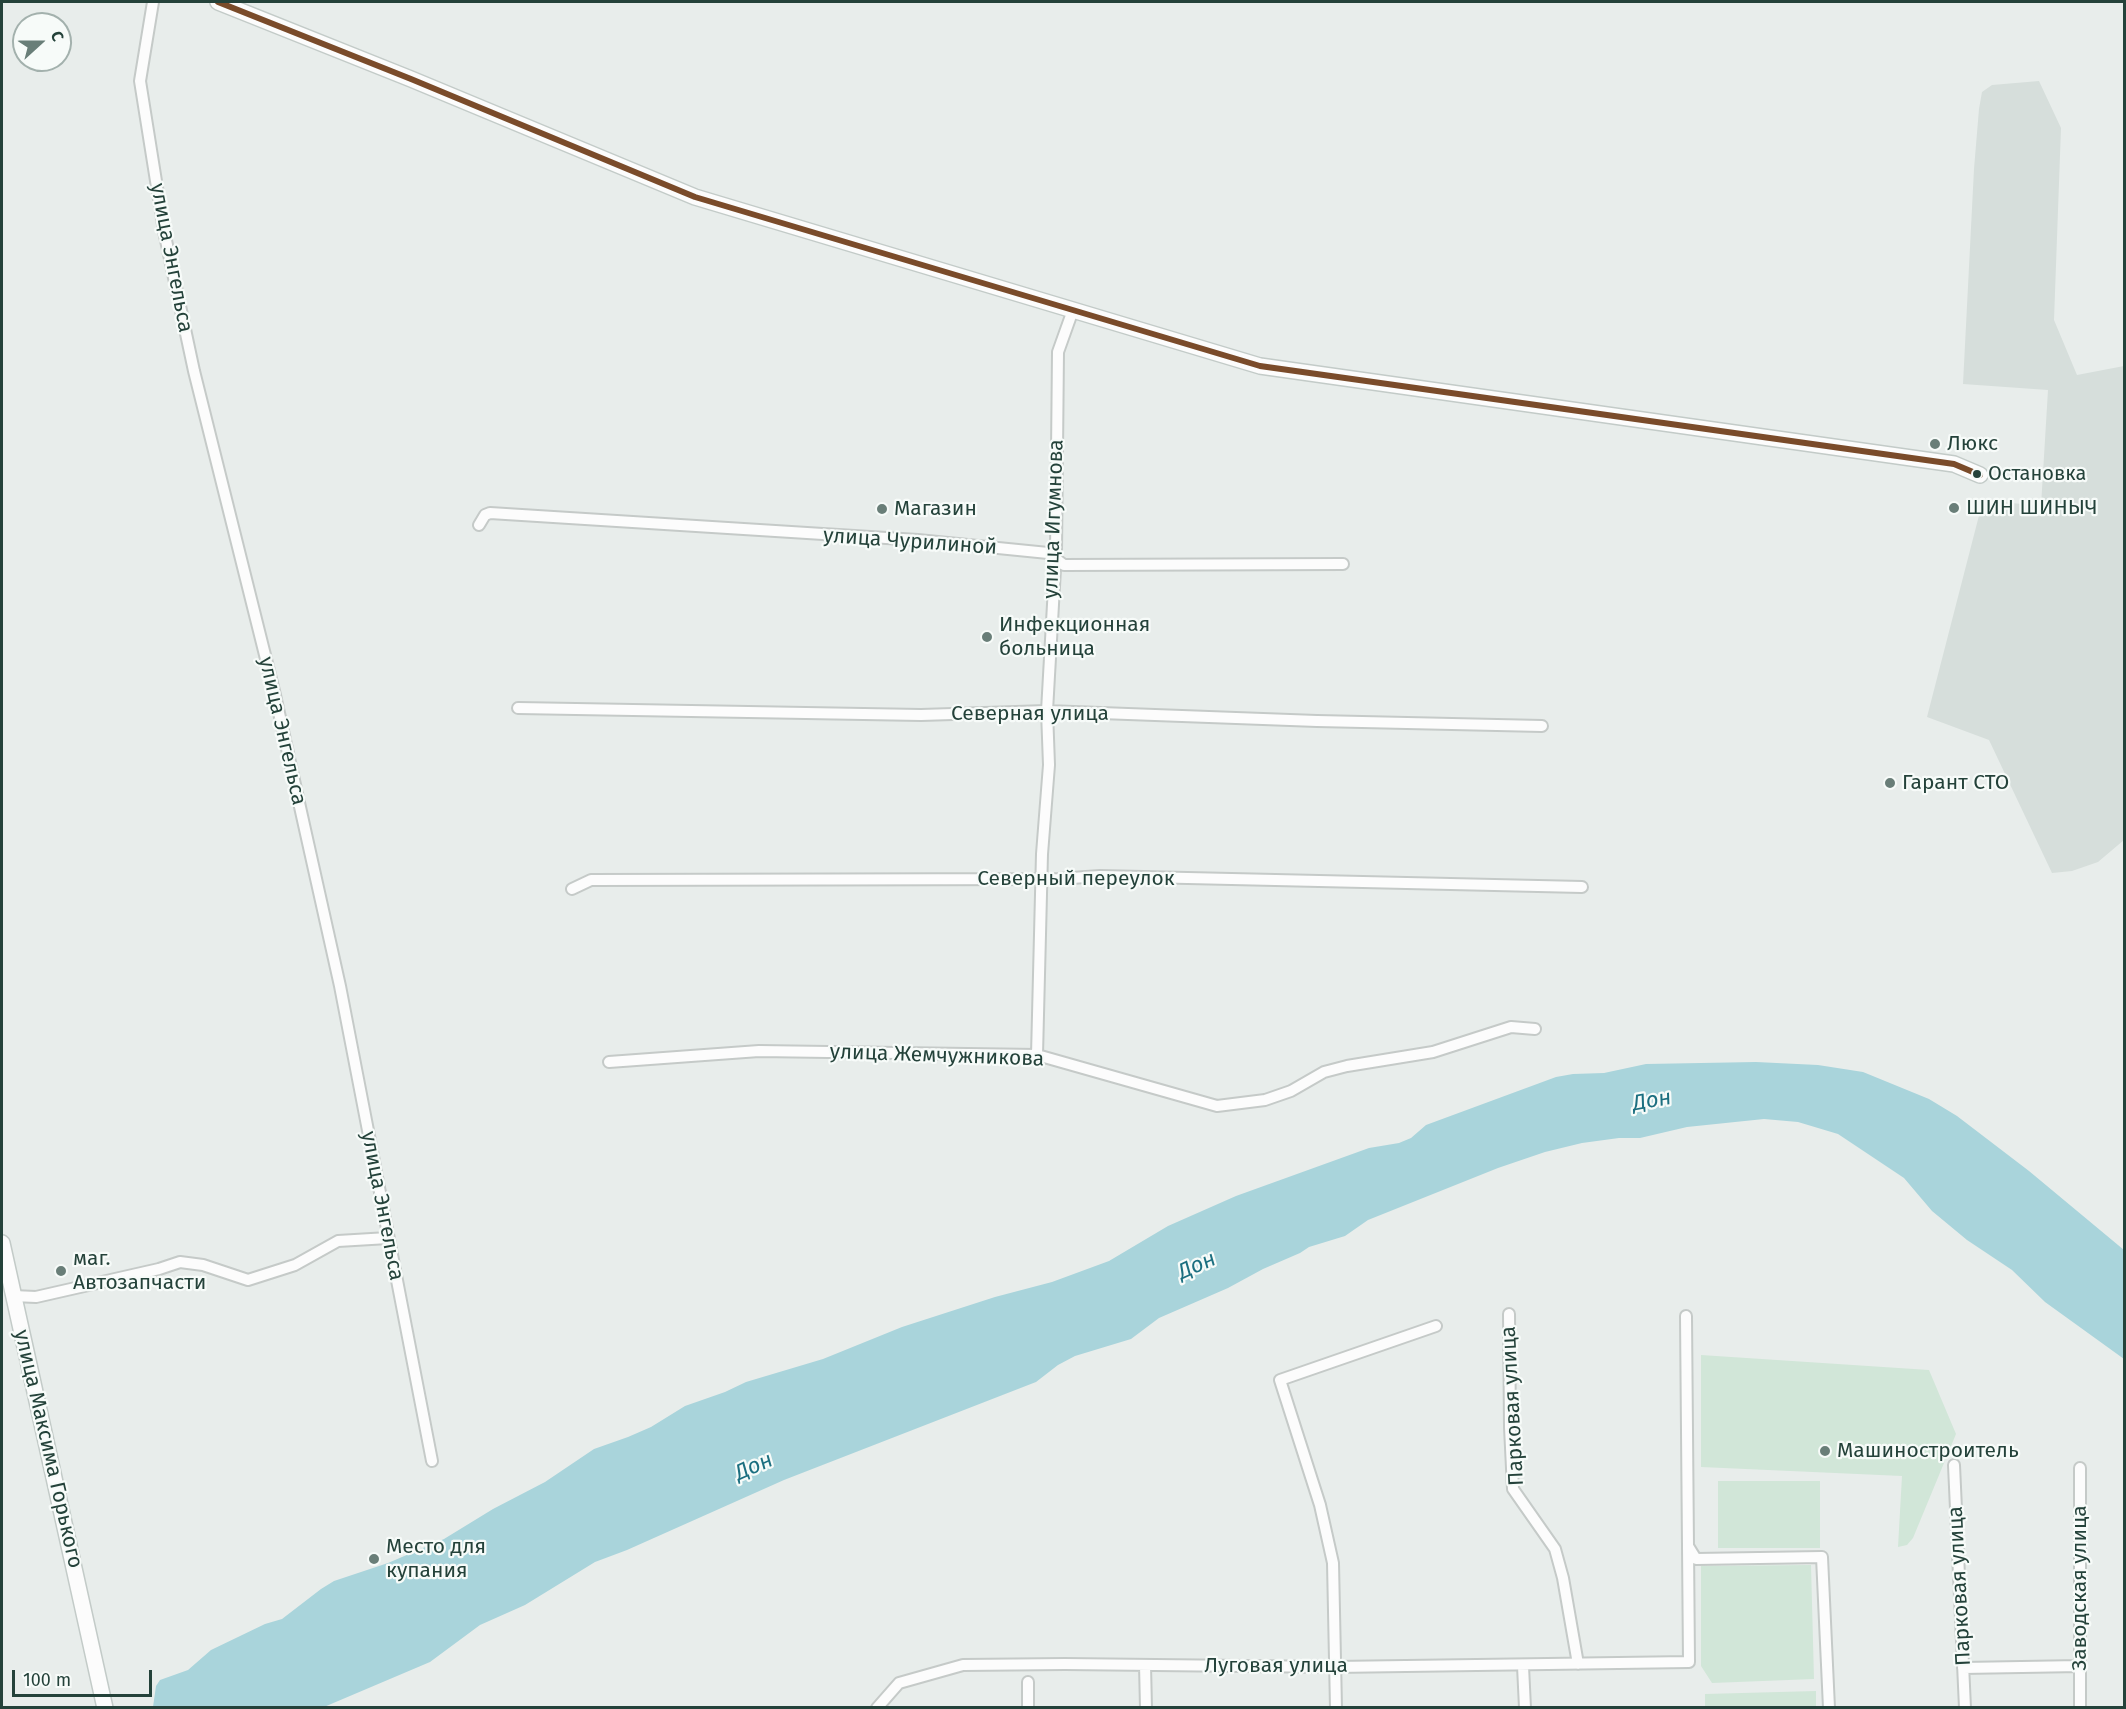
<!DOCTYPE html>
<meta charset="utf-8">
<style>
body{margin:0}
#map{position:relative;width:2126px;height:1709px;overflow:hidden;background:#e8edeb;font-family:"Fira Sans",sans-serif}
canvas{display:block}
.frame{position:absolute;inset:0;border:3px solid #24423a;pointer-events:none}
.north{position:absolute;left:12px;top:12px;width:60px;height:60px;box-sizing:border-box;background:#f7fbf9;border:2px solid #a3b1ad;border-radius:50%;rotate:69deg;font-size:16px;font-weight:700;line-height:24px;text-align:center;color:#24423a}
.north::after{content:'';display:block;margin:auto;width:21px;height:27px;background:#697e78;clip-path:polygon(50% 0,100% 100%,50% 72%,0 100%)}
.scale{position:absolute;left:12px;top:1670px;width:140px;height:27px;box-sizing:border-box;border:3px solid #24423a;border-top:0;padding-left:8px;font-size:18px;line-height:21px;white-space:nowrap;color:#24423a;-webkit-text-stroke:4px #f7fbf9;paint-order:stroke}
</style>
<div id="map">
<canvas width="2126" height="1709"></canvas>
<div class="frame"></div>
<div class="north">С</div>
<div class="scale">100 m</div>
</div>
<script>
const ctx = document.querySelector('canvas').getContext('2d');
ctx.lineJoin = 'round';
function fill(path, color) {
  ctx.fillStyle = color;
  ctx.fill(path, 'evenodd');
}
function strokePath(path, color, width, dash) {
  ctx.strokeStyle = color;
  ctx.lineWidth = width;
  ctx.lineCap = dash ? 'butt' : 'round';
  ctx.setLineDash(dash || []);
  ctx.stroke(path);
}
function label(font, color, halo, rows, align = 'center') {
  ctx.font = font + ' "Fira Sans",sans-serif';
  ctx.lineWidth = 4.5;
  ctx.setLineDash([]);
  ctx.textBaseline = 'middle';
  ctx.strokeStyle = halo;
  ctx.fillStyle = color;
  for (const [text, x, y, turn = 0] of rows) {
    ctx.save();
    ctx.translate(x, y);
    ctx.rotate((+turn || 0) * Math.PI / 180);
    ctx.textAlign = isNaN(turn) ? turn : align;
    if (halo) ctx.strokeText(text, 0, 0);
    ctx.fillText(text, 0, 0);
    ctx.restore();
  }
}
fill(new Path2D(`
 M2039,81L2061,128L2054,320L2077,375L2124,366V840L2098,862L2072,871L2052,873L1989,740L1927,717L1983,500L2041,506L2048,390L1963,384L1974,169L1979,109L1982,92L1992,85Z`), '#d6dedb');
fill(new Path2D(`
 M1701,1355L1929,1370L1956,1434L1913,1538L1907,1545L1898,1547L1902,1476L1701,1467Z
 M1718,1481H1820V1548H1718Z
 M1811,1565L1814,1679L1712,1683L1701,1666V1566Z
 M1816,1691V1707H1705V1694Z`), '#d1e6d8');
fill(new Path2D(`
 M1756,1062L1818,1065L1863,1072L1929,1099L1957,1116L2029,1171L2124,1250V1359L2045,1302L2012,1270L1967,1240L1932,1211L1904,1178L1838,1134L1798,1122L1764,1119L1687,1127L1640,1138H1619L1582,1143L1545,1152L1498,1168L1368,1220L1345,1236L1309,1247L1300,1253L1263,1269L1228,1288L1159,1318L1131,1339L1075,1356L1058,1365L1036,1382L784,1480L627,1550L595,1562L525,1605L480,1625L430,1662L324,1707H153L156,1686L160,1680L188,1670L211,1650L265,1624L282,1619L321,1589L334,1581L388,1563L444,1539L493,1509L545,1482L594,1449L628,1437L651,1427L685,1406L725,1392L746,1382L823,1359L902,1327L995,1297L1052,1282L1109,1261L1168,1226L1236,1196L1369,1148L1399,1143L1411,1138L1426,1125L1556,1077L1573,1074L1604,1073L1646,1064Z`), '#a9d4db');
const street = new Path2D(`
 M153,2L140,81L164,231L194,371L275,695L340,986L432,1461
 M479,525L485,515L490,513L918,540L1048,553L1064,565L1343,564
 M518,708L921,715L1047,711L1317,721L1542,726
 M572,889L591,880L1058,879L1100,876L1582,887
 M1037,1055L1042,854L1049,765L1047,711L1056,551L1058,352L1073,310
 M609,1062L759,1051L1037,1055L1217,1106L1265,1100L1291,1091L1324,1072L1347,1066L1433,1052L1511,1027L1535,1029
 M13,1296L36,1297L159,1269L180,1262L203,1265L248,1280L295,1265L338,1241L388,1238
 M1509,1314L1510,1427L1513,1489L1555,1549L1563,1578L1578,1664
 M1954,1465L1965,1708
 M2080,1468V1708
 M1688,1546L1696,1559L1822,1557L1829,1708
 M1145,1665L1146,1708
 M1523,1666L1525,1708
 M1963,1668L2080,1666
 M1028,1682V1708
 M877,1708L899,1683L963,1665L1065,1664L1335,1667L1689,1662L1686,1316
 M1336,1708L1333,1563L1320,1505L1280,1380L1436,1326`);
const secondary = new Path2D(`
 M218,2L411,79L695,197L1260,366L1954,464L1980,475
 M2,1243L105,1708`);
strokePath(street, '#c5cac8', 14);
strokePath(secondary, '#c3cbc8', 18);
strokePath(street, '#fcfcfc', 10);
strokePath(secondary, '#fcfcfc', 15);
strokePath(new Path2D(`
 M218,2L411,79L695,197L1260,366L1954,464L1980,475`), '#7a4b2a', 6);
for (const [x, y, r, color] of [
 [1935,444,6,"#697e78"],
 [1977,474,5,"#24423a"],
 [1954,508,6,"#697e78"],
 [882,509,6,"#697e78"],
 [987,637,6,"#697e78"],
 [1890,783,6,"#697e78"],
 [61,1271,6,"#697e78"],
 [1825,1451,6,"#697e78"],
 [374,1559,6,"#697e78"]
]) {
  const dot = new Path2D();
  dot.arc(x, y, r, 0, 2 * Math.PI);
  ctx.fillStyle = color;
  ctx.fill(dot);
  strokePath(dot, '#f7fbf9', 2);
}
label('20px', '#24423a', '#f7fbf9', [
 ["Остановка",1988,474]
], 'left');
label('21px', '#24423a', '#f7fbf9', [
 ["улица Энгельса",171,258,79],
 ["улица Игумнова",1054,519,-88],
 ["улица Чурилиной",910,542,4],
 ["Северная улица",1030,714],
 ["улица Энгельса",282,731,77],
 ["Северный переулок",1076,879],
 ["улица Жемчужникова",937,1056,2],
 ["улица Энгельса",382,1206,79],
 ["Парковая улица",1513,1406,-93],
 ["улица Максима Горького",48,1449,77],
 ["Парковая улица",1960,1586,-93],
 ["Заводская улица",2080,1588,-90],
 ["Луговая улица",1276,1666]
]);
label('21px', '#24423a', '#f7fbf9', [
 ["Люкс",1947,444],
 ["ШИН ШИНЫЧ",1966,508],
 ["Магазин",894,509],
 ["Инфекционная",999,625],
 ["больница",999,649],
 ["Гарант СТО",1902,783],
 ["маг.",73,1259],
 ["Автозапчасти",73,1283],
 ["Машиностроитель",1837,1451],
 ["Место для",386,1547],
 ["купания",386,1571]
], 'left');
label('italic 22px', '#1c6f80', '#f7fbf9', [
 ["Дон",1652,1101,-10],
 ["Дон",1197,1266,-24],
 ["Дон",754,1467,-24]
]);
</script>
